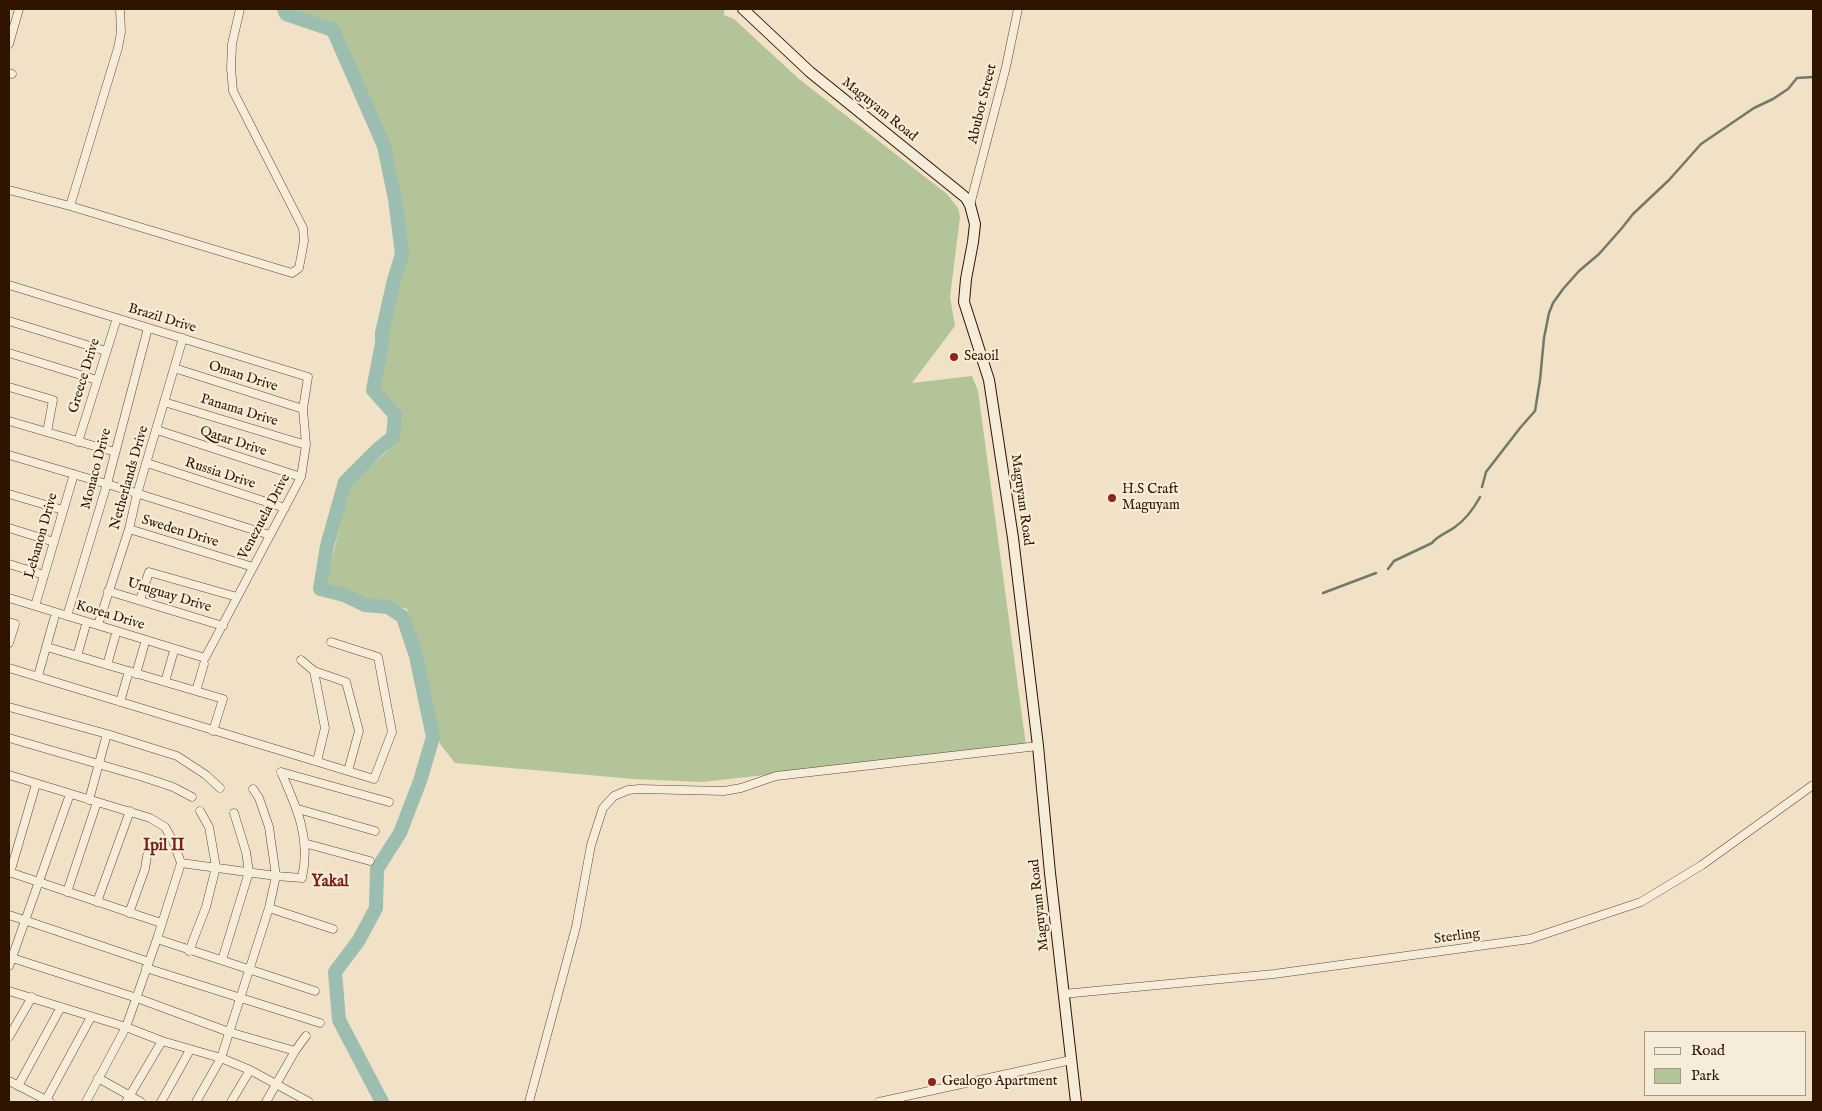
<!DOCTYPE html>
<style>
body{margin:0}
#map{position:relative;width:1822px;height:1111px;overflow:hidden;background:#f1e1c6;font-family:"IM FELL English",serif}
canvas{display:block}
.frame{position:absolute;inset:0;border:10px solid #2f1400;pointer-events:none}
.legend{position:absolute;left:1644px;top:1031px;width:162px;height:65px;box-sizing:border-box;background:#f6ecda;border:1px solid #a69683;margin:0;padding:6px 9px;list-style:none;font-size:15px;color:#2f1400}
.legend li{display:flex;align-items:center;gap:10px;height:25px}
.legend b{width:25px;border:1px solid #a69683}
</style>
<div id="map">
<canvas width="1822" height="1111"></canvas>
<div class="frame"></div>
<ul class="legend">
<li><b style="height:6px;background:#f6ecda"></b>Road</li>
<li><b style="height:14px;background:#b4c499"></b>Park</li>
</ul>
</div>
<script>
const ctx = document.querySelector('canvas').getContext('2d');
ctx.lineJoin = 'round';
function fill(path, color) {
  ctx.fillStyle = color;
  ctx.fill(path, 'evenodd');
}
function strokePath(path, color, width, dash) {
  ctx.strokeStyle = color;
  ctx.lineWidth = width;
  ctx.lineCap = dash ? 'butt' : 'round';
  ctx.setLineDash(dash || []);
  ctx.stroke(path);
}
function label(font, color, halo, rows, align = 'center') {
  ctx.font = font + ' "IM FELL English",serif';
  ctx.lineWidth = 4.5;
  ctx.setLineDash([]);
  ctx.textBaseline = 'middle';
  ctx.strokeStyle = halo;
  ctx.fillStyle = color;
  for (const [text, x, y, turn = 0] of rows) {
    ctx.save();
    ctx.translate(x, y);
    ctx.rotate((+turn || 0) * Math.PI / 180);
    ctx.textAlign = isNaN(turn) ? turn : align;
    if (halo) ctx.strokeText(text, 0, 0);
    ctx.fillText(text, 0, 0);
    ctx.restore();
  }
}
fill(new Path2D(`
 M288,9H724V15L734,19L799,79L947,194L958,208L960,217L950,297L955,326L912,383L972,376L978,391L1026,746L702,782L633,779L455,763L440,744L407,609L367,599L326,583L350,485L398,441V413L376,389L397,281L405,253L397,191L387,146L335,27L289,12Z`), '#b4c499');
strokePath(new Path2D(`
 M1482,487L1486,472L1520,428L1535,411L1540,380L1544,338L1549,313L1553,303L1563,289L1579,271L1599,254L1622,228L1633,214L1669,180L1701,144L1754,108L1773,99L1788,89L1797,78L1813,77
 M1388,569L1394,561L1432,543C1438,535 1447,533 1455,527C1465,520 1474,508 1480,497
 M1323,593L1376,573`), '#707a6a', 2.5);
strokePath(new Path2D(`
 M284,9L286,14L333,30L384,146L395,199L402,254L394,280L382,333V343L373,390L395,415L393,437L378,449L345,482L327,546L320,589L344,595L365,605L388,607L403,617L416,656L433,737L420,781L400,833L377,869L376,908L359,940L335,972L339,1020L382,1102`), '#9bbeb0', 14);
const street = new Path2D(`
 M9,44L19,9
 M9,73L12,74
 M9,190L70,206L292,273L299,268L304,241L303,228L233,91L231,68L232,44L240,9
 M970,205L1006,67L1018,9
 M70,206L118,48L121,32L120,9
 M9,285L308,377L303,409L306,445L301,477L205,658L9,598
 M9,321L106,351
 M9,353L97,380
 M174,368L303,409
 M9,387L53,400L47,432
 M164,402L306,445
 M9,421L115,452
 M157,430L301,477
 M78,442L117,318
 M9,455L107,484L270,535
 M147,463L285,508
 M9,494L63,510
 M9,528L54,542
 M129,529L253,567
 M9,564L44,575
 M108,591L223,626
 M140,600L149,572L237,597
 M35,606L74,474
 M67,616L107,484L148,328
 M9,622L15,624L9,643
 M98,625L129,529L137,494L183,338
 M47,647L223,699L213,731
 M77,656L85,628
 M301,660L314,671L346,682L359,731L348,771
 M107,665L115,637
 M9,668L374,779L392,732L378,657L331,642
 M314,671L325,728L317,761
 M136,674L144,646
 M38,676L54,619
 M165,682L173,654
 M196,691L204,664
 M120,702L129,671
 M9,707L107,734L177,756L206,775L220,788
 M9,738L143,777L173,787L192,797
 M281,772L389,802
 M9,775L150,818L165,827L173,841L181,863L157,939L126,1027L86,1102
 M89,800L107,734
 M298,809L375,831
 M304,843L370,861
 M181,863L276,876L302,878C311,838 297,808 281,772
 M9,872L161,923
 M10,873L36,784
 M67,892L97,802
 M97,902L130,811
 M269,908L333,929
 M129,913L145,869L147,856
 M9,915L149,962
 M157,939L315,991
 M189,951L206,907L216,867L209,827L200,811
 M9,957L137,998L229,1032L295,1051
 M222,960L249,872L246,852L234,813
 M9,966L70,794
 M146,968L320,1023
 M9,991L126,1027L162,1041L221,1058L250,1070L309,1102
 M1063,994L1274,974L1530,939L1641,902L1702,865L1813,785
 M9,1037L32,997
 M98,1078L141,1102
 M9,1081L50,1102
 M18,1086L61,1007
 M46,1100L91,1017
 M126,1102L162,1041
 M161,1102L190,1050
 M196,1102L221,1058L269,908L276,876L269,827L259,798L253,789
 M231,1102L250,1070
 M266,1102L295,1051L306,1036
 M529,1102L576,927L591,845L603,808L614,796L628,790L639,789L724,791L741,788L776,776L1038,746
 M879,1102L1071,1060`);
const secondary = new Path2D(`
 M743,9L810,72L960,193L966,198L970,205L975,224L973,242L966,279L964,302L989,380L1013,538L1038,746L1050,873L1076,1102`);
strokePath(street, '#604732', 9);
strokePath(secondary, '#2f1400', 12);
strokePath(street, '#f6ecda', 8);
strokePath(secondary, '#f6ecda', 10);
for (const [x, y, r, color] of [
 [954,357,5,"#8f2418"],
 [1112,498,5,"#8f2418"],
 [932,1082,5,"#8f2418"]
]) {
  const dot = new Path2D();
  dot.arc(x, y, r, 0, 2 * Math.PI);
  ctx.fillStyle = color;
  ctx.fill(dot);
  strokePath(dot, '#f6ecda', 2);
}
label('14px', '#2f1400', '#f6ecda', [
 ["Abubot Street",983,104,-76],
 ["Maguyam Road",879,110,39],
 ["Brazil Drive",162,319,17],
 ["Greece Drive",85,376,-73],
 ["Oman Drive",243,377,18],
 ["Panama Drive",239,411,17],
 ["Qatar Drive",233,442,18],
 ["Monaco Drive",97,469,-75],
 ["Russia Drive",220,474,18],
 ["Netherlands Drive",130,478,-74],
 ["Maguyam Road",1021,500,82],
 ["Venezuela Drive",265,517,-62],
 ["Sweden Drive",180,532,17],
 ["Lebanon Drive",42,536,-74],
 ["Uruguay Drive",169,596,17],
 ["Korea Drive",110,616,17],
 ["Maguyam Road",1040,905,-96],
 ["Sterling",1457,937,-8]
]);
label('14px', '#2f1400', '#f6ecda', [
 ["Seaoil",964,357],
 ["H.S Craft",1122,490],
 ["Maguyam",1122,506],
 ["Gealogo Apartment",942,1082]
], 'left');
label('bold 16px', '#7a1f14', '#f6ecda', [
 ["Ipil II",164,847],
 ["Yakal",330,883]
]);
</script>
